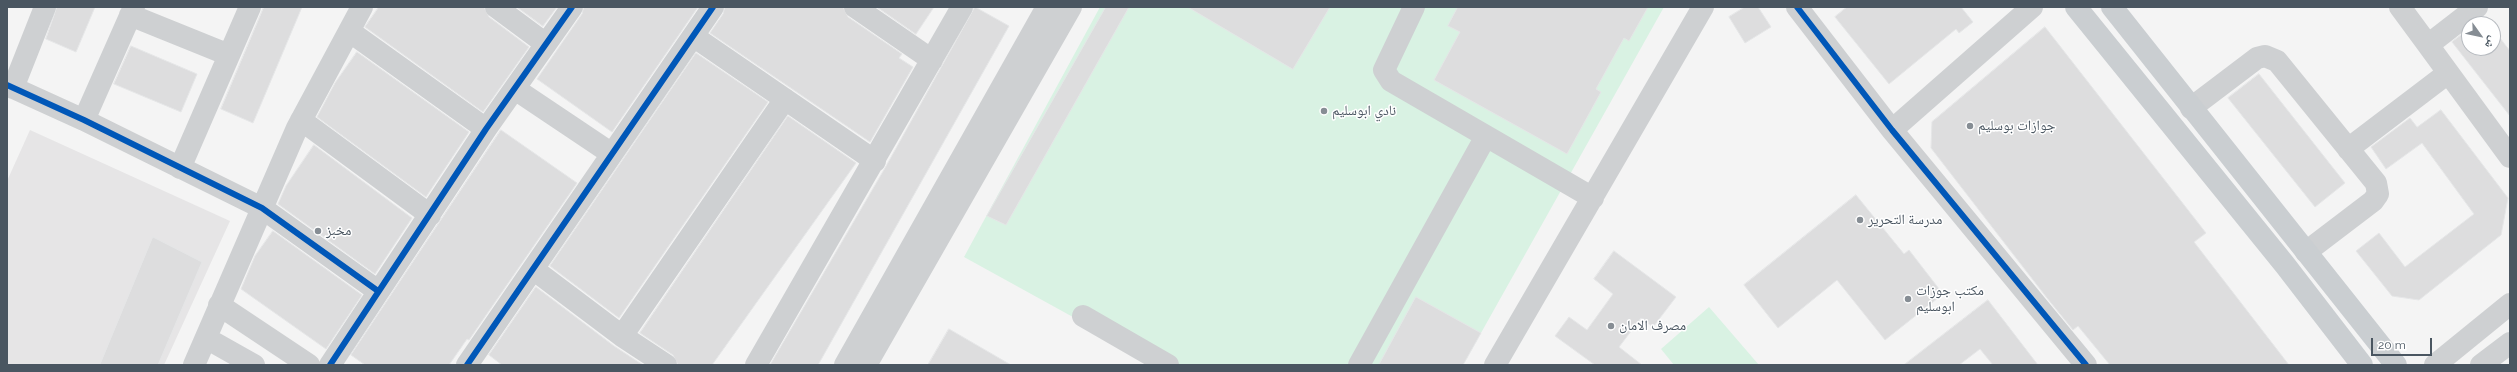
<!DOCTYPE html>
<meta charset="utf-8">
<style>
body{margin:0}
#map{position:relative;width:2517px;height:372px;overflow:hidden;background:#f4f4f4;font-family:Raleway,"Noto Naskh Arabic",sans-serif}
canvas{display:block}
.frame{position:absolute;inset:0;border:8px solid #4a5661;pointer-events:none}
.north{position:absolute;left:2461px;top:16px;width:40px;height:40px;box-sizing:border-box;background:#fff;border:1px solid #b7bbc0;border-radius:50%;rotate:123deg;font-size:11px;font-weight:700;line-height:16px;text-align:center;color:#4a5661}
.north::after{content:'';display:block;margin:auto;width:14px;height:18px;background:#868d94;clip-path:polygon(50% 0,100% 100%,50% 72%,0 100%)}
.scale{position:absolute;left:2371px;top:338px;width:61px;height:18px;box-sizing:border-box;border:2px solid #4a5661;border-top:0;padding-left:5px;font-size:12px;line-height:14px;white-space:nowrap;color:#4a5661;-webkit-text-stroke:3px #fff;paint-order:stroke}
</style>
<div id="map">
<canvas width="2517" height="372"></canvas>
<div class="frame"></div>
<div class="north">ش</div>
<div class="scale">20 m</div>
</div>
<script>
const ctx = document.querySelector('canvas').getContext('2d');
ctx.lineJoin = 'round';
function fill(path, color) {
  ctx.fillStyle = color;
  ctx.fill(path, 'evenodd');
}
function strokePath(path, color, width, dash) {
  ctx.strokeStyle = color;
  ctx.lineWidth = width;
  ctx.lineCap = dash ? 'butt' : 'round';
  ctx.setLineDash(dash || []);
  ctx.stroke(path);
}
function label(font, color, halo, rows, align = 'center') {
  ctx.font = font + ' Raleway,"Noto Naskh Arabic",sans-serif';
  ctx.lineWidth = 3;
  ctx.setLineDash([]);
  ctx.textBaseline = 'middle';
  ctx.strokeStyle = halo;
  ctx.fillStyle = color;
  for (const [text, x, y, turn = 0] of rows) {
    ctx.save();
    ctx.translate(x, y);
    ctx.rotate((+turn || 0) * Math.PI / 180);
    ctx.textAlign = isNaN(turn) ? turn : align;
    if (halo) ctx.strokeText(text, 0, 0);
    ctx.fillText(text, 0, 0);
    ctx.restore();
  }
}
fill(new Path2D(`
 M30,130L230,221L164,365H7V181Z`), '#e6e5e6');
fill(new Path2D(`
 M1100,7H1664L1463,365H1160L964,257Z
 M1709,307L1759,365H1674L1661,349Z`), '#d9f2e3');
const building = new Path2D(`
 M57,7H95L76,52L46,39Z
 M264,7H302L253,123L221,109Z
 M379,7H484L489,17L529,47L483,112L365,27Z
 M517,7H557L543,26Z
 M584,7H698L612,132L537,79L582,14Z
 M725,7H843L848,17L902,54L899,58L913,67L870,142L710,33L723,14Z
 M877,7H934L916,34Z
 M975,7L1009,26L818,365H770L885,168Z
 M1106,7H1129L1006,225L987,216Z
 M1188,7H1330L1293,69Z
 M1458,7H1648L1629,41L1624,38L1596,89L1601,92L1567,154L1434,80L1460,32L1448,26Z
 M1745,7H1758L1771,27L1745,43L1729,17Z
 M1847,7H1961L1973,22L1959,33L1956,29L1889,84L1835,17Z
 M2045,27L2206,233L2194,242L2289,365H2110L2078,326L2073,330L2047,298L1931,148L1932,122Z
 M2469,29V48H2493V29L2510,51V116L2452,42Z
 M131,46L197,74L181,112L114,84Z
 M357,52L469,132L426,197L317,117L335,83Z
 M696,53L768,102L619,318L550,266Z
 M2259,74L2345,183L2315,207L2228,98Z
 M2441,110L2508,198L2501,235L2419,300L2392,296L2356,251L2379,233L2405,267L2474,214L2422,143L2386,169L2371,147L2410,118L2417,127Z
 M788,116L856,163L712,365H678L673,355L640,333Z
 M501,130L577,183L469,340L467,339L449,365H365L351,355Z
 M314,145L412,218L375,274L278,204L286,186Z
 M1856,195L1904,254L1909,250L1943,294L1885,340L1837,280L1778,328L1744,285Z
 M273,231L362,295L326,349L241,289L255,256Z
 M153,237L202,262L158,365H100Z
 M1614,251L1676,297L1653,327L1641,318L1619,347L1642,365H1595L1555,336L1569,317L1587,330L1613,294L1594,279Z
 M536,287L614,346L643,365H502L489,355Z
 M1416,297L1481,333L1463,365H1379Z
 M1988,300L2038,365H1993L1980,349L1959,365H1904Z
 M949,329L1011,365H928Z`);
fill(building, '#ddddde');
strokePath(building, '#e5e6e7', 1);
strokePath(new Path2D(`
 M496,7L546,44
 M855,7L932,60
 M1414,7L1384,70L1391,81L1593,198
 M1797,7L1892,130L2086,365
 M2400,7L2428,45
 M2477,7L2428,45L2510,157
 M130,15L229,55
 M349,31L486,129
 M693,36L875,161
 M7,85L84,120L262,208L378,291
 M13,88L45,7
 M515,89L612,154
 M2191,108L2257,58L2265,56L2277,61L2376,183L2378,194L2373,201L2306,252
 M84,120L134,7
 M301,120L430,215
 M1892,130L2032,7
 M2348,149L2448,73
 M180,168L250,7
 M533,269L622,336L666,365
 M219,305L309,365
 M1083,316L1168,365
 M622,336L785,99
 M206,338L254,365
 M194,365L297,128L362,7
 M330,365L486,129L572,7
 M467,365L713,7
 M756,365L962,7
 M845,365L1047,7
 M866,365L1071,7
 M1359,365L1486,136
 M1495,365L1703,7
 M2435,365L2510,304
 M2481,365L2510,343`), '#ced0d2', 22);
strokePath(new Path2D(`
 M2076,7L2285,265L2362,365
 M2112,7L2396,365`), '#caced1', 22);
strokePath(new Path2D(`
 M1797,7L1892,130L2086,365
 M7,85L84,120L262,208L378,291
 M330,365L486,129L572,7
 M467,365L713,7`), '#0057b8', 6);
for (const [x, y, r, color] of [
 [1324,111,4,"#868d94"],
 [1970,126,4,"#868d94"],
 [1860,220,4,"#868d94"],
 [318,231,4,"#868d94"],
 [1908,299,4,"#868d94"],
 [1611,326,4,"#868d94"]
]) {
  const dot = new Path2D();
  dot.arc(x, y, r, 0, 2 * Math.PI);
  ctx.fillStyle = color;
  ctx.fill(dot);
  strokePath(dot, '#fff', 1.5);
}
label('14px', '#4a5661', '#fff', [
 ["نادي ابوسليم",1332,111],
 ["جوازات بوسليم",1978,126],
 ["مدرسة التحرير",1868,220],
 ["مخبز",326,231],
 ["مكتب جوزات",1916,291],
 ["ابوسليم",1916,307],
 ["مصرف الامان",1619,326]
], 'left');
</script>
